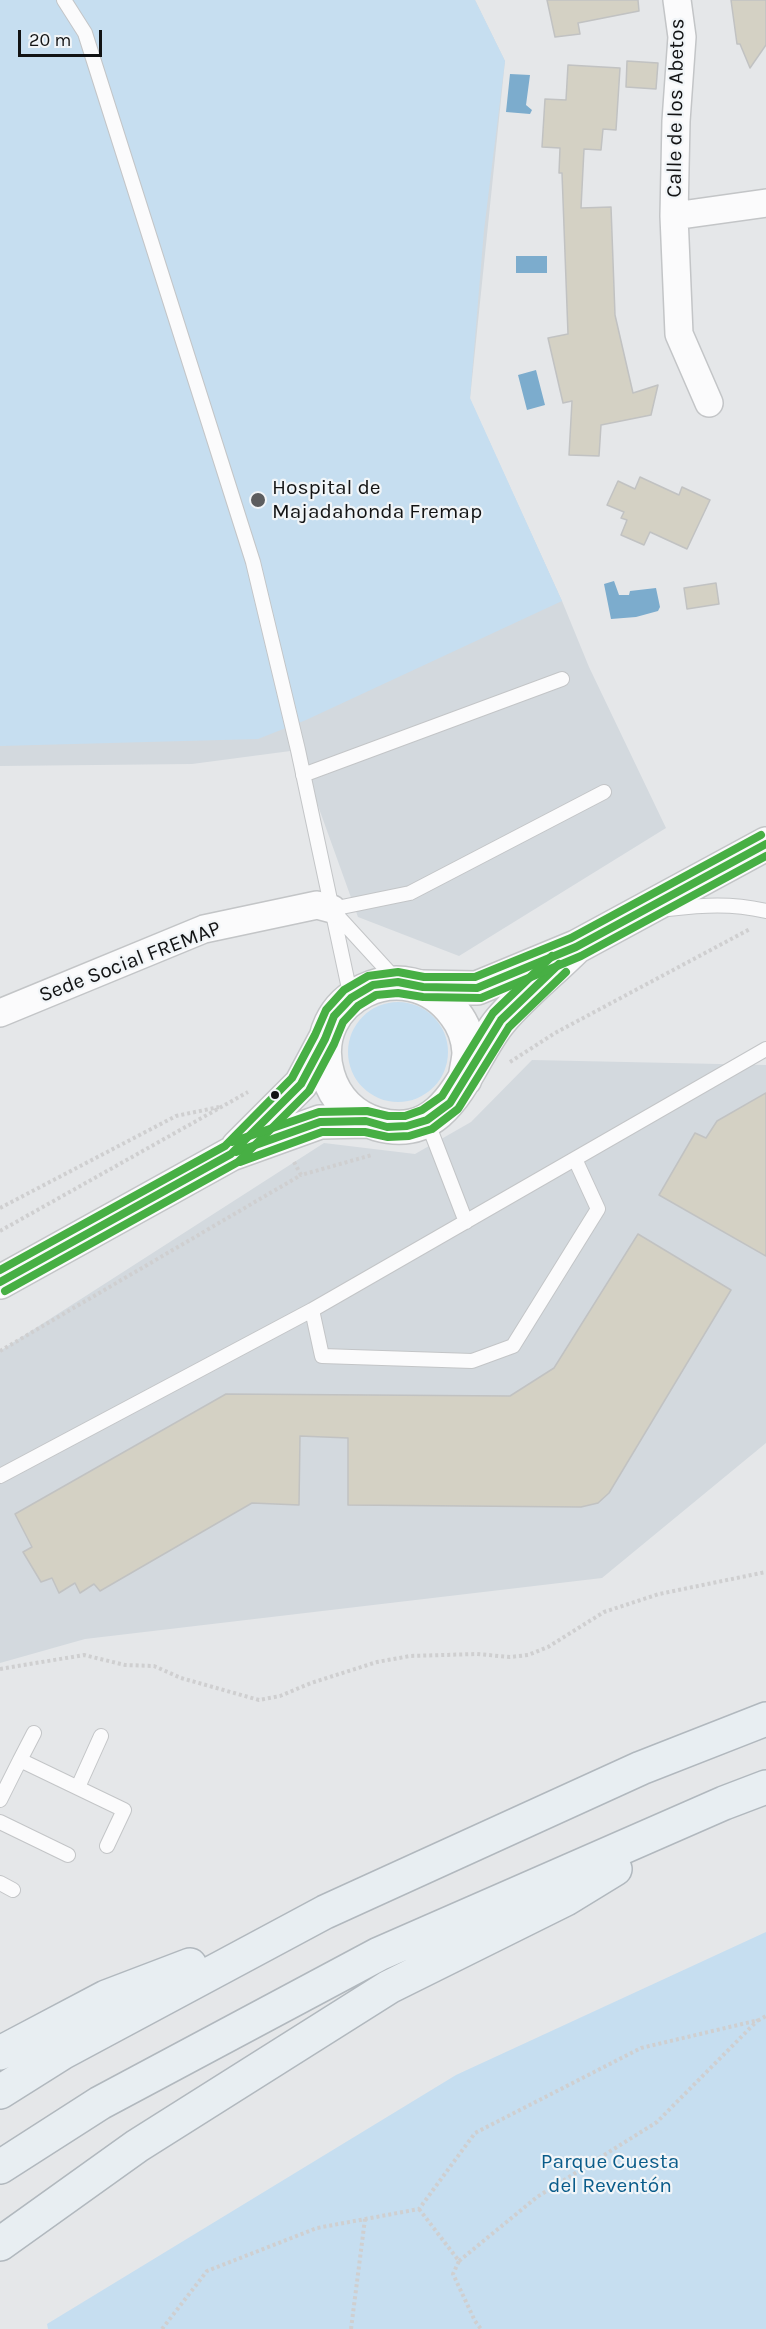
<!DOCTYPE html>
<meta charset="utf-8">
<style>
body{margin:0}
#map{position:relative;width:766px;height:2329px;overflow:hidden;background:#e5e7e9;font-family:Karla,sans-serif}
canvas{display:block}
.scale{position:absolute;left:18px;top:30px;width:84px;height:27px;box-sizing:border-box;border:3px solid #121314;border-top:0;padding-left:8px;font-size:18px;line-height:21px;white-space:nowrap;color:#121314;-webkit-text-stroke:4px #f1f5f8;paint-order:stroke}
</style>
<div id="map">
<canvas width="766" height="2329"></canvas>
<div class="scale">20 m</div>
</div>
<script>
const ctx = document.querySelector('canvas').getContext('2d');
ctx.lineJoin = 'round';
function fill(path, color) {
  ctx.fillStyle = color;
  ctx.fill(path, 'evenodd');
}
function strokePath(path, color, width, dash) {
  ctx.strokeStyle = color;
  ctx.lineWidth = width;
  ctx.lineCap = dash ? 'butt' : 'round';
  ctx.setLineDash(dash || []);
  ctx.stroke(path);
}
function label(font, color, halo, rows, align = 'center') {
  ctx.font = font + ' Karla,sans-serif';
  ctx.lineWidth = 4.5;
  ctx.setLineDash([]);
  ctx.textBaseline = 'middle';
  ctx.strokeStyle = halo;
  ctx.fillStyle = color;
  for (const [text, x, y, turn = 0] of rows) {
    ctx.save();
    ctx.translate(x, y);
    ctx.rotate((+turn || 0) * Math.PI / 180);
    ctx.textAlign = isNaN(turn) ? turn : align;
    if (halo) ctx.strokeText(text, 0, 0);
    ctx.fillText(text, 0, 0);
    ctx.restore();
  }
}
fill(new Path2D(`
 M0,0H475L505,61L470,399L562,601L589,667L666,828L459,956L358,917L298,750L192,764L0,766Z
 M532,1060L766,1065V1443L602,1578L85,1639L0,1663V1351L324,1143L415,1154L471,1122Z`), '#d3d9de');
fill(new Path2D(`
 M0,0H475L505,61L484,230L470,398L562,601L306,720L258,739L0,746Z
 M348 1052a50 50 0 1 1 100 0a50 50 0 1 1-100 0Z
 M766,1932V2329H48L47,2324L456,2075Z`), '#c6def0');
fill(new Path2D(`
 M510,74L530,75L526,105L532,110L530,114L506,112Z
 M516,256H547V273H516Z
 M536,370L545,405L527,410L518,375Z
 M614,581L619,595H629L630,591L656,588L660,607L658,611L636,617L611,619L604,584Z`), '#7caccd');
const building = new Path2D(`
 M547,0H638L639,11L578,23L580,34L555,37Z
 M731,0H766V45L750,68L740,44H737Z
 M627,61L658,63L656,89L626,87Z
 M568,65L620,68L616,130L603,129L601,150L584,149L581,208L611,207L615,315L633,393L658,385L651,415L601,425L599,456L569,455L572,401L563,403L548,338L568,334L562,173H559L560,148L542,147L545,99L566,100Z
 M640,477L679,495L682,487L710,500L687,549L650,532L644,545L621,535L627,520L621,518L624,512L607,505L618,481L635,489Z
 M716,583L719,604L687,609L684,588Z
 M766,1093V1256L659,1195L695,1133L706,1138L717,1121Z
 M638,1234L731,1290L609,1493L598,1503L581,1507L348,1505V1438L300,1436L299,1505L252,1503L100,1591L94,1584L80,1593L75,1583L59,1593L52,1578L41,1582L23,1552L32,1547L15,1514L226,1394L510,1396L554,1368Z`);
fill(building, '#d4d1c4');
strokePath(building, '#c1c2c2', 1.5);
const service = new Path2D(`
 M64,0L85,33L253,562L298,750L351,998
 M303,775L562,679
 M332,909L410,893L604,792
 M668,909C704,905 731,903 766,911
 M333,911L397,981
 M427,1121L466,1222
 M575,1159L598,1209L513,1346L472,1361L322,1356L312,1310L766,1049
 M0,1476L312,1310
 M20,1760L34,1733
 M78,1787L101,1736
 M0,1800L20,1760L124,1810L107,1846
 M0,1822L68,1855
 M0,1883L13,1890`);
const minor = new Path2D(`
 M677,0L682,37L676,121L674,216L679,334L709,403
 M674,216L766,203
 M0,1013L204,929L317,905L332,909`);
const tertiary = new Path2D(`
 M423,987L477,988L576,947L766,844
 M465,1079C466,1070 469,1060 469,1052C468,1038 463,1024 455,1014C407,948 304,997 328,1075C335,1099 353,1117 377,1124C451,1145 466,1061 501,1020C523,994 552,971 576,947
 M238,1147L301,1084L325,1039
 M0,1282L231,1154L320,1122L366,1121`);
const motorway = new Path2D(`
 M0,2053L106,1997L190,1965
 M0,2092L62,2053L325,1912L641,1768L766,1719
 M0,2167L100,2103L379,1954L724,1803L766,1787
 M0,2244L137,2146L389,1987L566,1899L615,1869`);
strokePath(service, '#c3c5c7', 16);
strokePath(minor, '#c3c5c7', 30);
strokePath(tertiary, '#c3c5c7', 36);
strokePath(motorway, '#b1b8be', 36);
strokePath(new Path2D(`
 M510,1062L555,1033L750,929
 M294,1162L301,1175L372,1155
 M0,1208L176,1116L219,1107
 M0,1231L248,1092
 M0,1351L301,1175
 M0,1669L84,1655L125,1665L154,1666L181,1678L259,1700L280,1696L311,1683L377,1662L410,1656L477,1654L510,1657L528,1655L548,1647L604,1612L659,1594L766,1572
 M419,2209L459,2261L453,2274L475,2321L481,2329
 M459,2261L537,2197L657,2122L758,2020
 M162,2329L207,2271L317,2228L419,2209L475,2133L641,2048L759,2020L766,2016
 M351,2329L365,2219`), '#cfcfd0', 4, [3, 3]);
strokePath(service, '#fbfbfc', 14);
strokePath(minor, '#fbfbfc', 27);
strokePath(tertiary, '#fbfbfc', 33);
strokePath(motorway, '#e8eef2', 33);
strokePath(new Path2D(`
 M236,1152L320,1122L366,1121L387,1127L407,1126L427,1120L450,1103L501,1020L559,964
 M0,1282L231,1154L301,1084L325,1039L334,1016L351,998L373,985L398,982L423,987L477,988L576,947L766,844`), '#47af44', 8);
strokePath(new Path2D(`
 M240,1162L322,1132H365L388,1137L409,1136L432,1129L458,1109L509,1027L566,972
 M5,1291L238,1162L309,1091L334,1044L343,1022L358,1006L376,995L398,993L423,997L481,998L581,956L766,856`), '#47af44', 8);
strokePath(new Path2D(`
 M232,1142L319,1112L367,1111L388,1116H405L422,1110L442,1096L493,1013L552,956
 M0,1270L225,1146L292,1078L315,1035L326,1010L344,990L368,976L398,972L424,977H475L571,938L761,835`), '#47af44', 8);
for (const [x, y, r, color] of [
 [258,500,8,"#5c5d5f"],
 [275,1095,5,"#121314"]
]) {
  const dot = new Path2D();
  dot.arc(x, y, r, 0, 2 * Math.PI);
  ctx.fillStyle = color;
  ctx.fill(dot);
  strokePath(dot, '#f1f5f8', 2);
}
label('21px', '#121314', '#f1f5f8', [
 ["Calle de los Abetos",676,108,-89],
 ["Sede Social FREMAP",130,962,-21]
]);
label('21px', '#121314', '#f1f5f8', [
 ["Hospital de",272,488],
 ["Majadahonda Fremap",272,512]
], 'left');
label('21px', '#0a5c8a', '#f1f5f8', [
 ["Parque Cuesta",610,2162],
 ["del Reventón",610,2186]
]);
</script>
